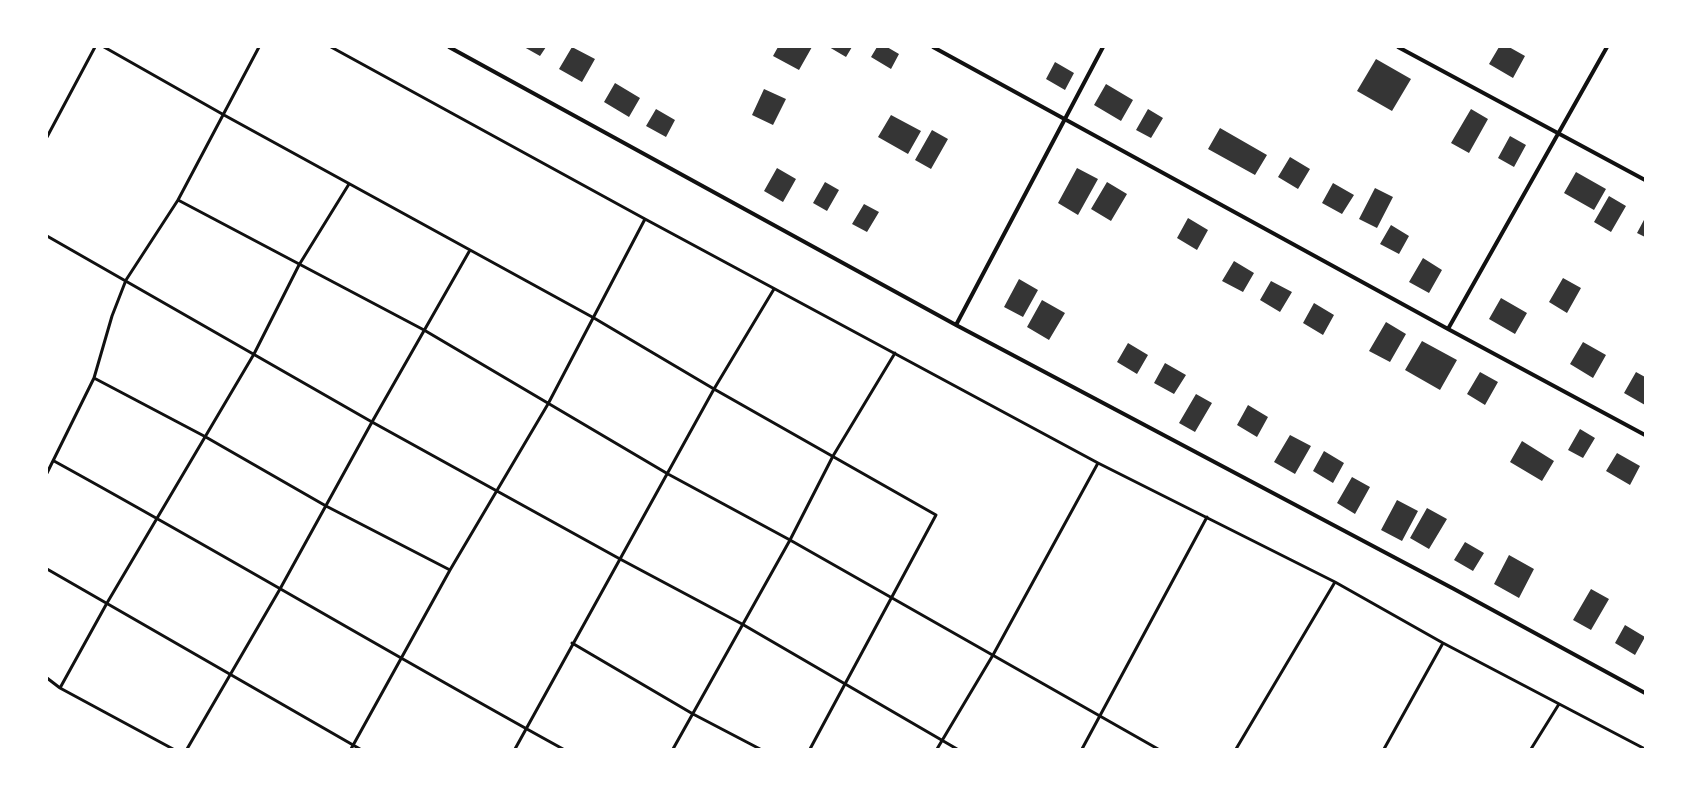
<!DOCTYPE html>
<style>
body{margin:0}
#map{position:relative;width:1692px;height:796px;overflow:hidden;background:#fff;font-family:Raleway,sans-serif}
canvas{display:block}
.frame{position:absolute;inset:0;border:48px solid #fff;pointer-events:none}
</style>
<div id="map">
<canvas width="1692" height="796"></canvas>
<div class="frame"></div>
</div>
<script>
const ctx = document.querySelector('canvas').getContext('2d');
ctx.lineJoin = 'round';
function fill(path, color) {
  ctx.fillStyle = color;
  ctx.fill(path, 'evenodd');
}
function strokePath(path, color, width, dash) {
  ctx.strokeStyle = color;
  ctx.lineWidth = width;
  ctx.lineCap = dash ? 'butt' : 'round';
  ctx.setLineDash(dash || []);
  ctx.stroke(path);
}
fill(new Path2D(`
 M524,47H546L540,56Z
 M572,47L595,59L582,82L559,69Z
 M778,47H812L799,70L773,56Z
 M829,47H852L846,57Z
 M877,47H887L899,54L891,69L871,57Z
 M1499,47H1509L1525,56L1513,78L1489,64Z
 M1376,59L1411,79L1392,111L1357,91Z
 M1055,62L1074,73L1065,90L1046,79Z
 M615,83L640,98L629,117L604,102Z
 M1106,84L1133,100L1121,121L1094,105Z
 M764,89L786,99L773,125L752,115Z
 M656,109L675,120L666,137L646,126Z
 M1148,109L1163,118L1151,138L1136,130Z
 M1471,109L1488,119L1469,153L1451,143Z
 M891,115L921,131L908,154L878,137Z
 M1220,128L1267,155L1255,175L1208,149Z
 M932,130L948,139L931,169L915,160Z
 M1510,136L1526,145L1514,167L1498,158Z
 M1290,157L1310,169L1298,189L1278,177Z
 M777,168L796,179L783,202L764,191Z
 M1077,168L1098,179L1078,215L1058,203Z
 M1576,172L1606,189L1594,210L1564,193Z
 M825,182L839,190L827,211L813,203Z
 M1107,182L1127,194L1111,221L1091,209Z
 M1333,183L1354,195L1342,214L1322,203Z
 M1375,188L1393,197L1377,228L1359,219Z
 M1609,196L1626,206L1611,232L1594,222Z
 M864,204L879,212L867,232L852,224Z
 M1188,218L1208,230L1197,250L1177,238Z
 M1645,218V237L1637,233Z
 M1391,225L1409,236L1399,254L1380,244Z
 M1423,258L1442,270L1429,293L1409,282Z
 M1234,261L1254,273L1243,292L1222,281Z
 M1563,278L1581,288L1567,313L1549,302Z
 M1019,279L1038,290L1023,317L1004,307Z
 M1271,281L1292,292L1280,312L1260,300Z
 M1501,298L1527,313L1515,334L1489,319Z
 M1042,300L1065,313L1049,340L1027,327Z
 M1314,303L1334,315L1323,335L1303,323Z
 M1386,322L1406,334L1390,362L1369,351Z
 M1422,341L1457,360L1440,390L1405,370Z
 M1583,342L1606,355L1593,378L1570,364Z
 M1128,343L1148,355L1137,374L1117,362Z
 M1165,363L1186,375L1174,394L1154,383Z
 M1480,372L1498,382L1485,405L1467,394Z
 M1636,372L1645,377V405L1624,393Z
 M1196,394L1212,403L1195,432L1179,423Z
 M1248,405L1268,417L1257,437L1237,425Z
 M1580,429L1595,438L1583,458L1568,450Z
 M1290,435L1311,446L1295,474L1274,462Z
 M1522,441L1554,461L1542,481L1510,462Z
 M1324,451L1344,463L1333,483L1313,471Z
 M1617,453L1640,466L1630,485L1606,471Z
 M1352,477L1370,487L1355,514L1337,503Z
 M1397,500L1418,511L1402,541L1381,530Z
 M1427,508L1447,519L1429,549L1410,538Z
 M1465,542L1484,553L1473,571L1454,560Z
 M1509,555L1534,569L1519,598L1494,584Z
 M1591,589L1609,599L1591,630L1573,620Z
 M1625,625L1645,637L1635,655L1615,643Z`), '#353535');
strokePath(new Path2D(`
 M104,47L224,115L594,318L714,389L936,515L810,749
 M331,47L645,219L1098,463L1335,582L1443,643L1645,749
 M47,137L95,47
 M178,200L424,330L668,474L790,540L1158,749
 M47,236L372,422L620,559L742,624L957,749
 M94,378L204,436L326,506L450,570
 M54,461C225,555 392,655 563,749
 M47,473L94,378L112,316L126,280L178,200L259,47
 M47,569L360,749
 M572,643L693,714L760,749
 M47,678L60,688L173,749
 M60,688L107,603L254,354L299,265L349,184
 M187,749L280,589L372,422L470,250
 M351,749L450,570L548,404L645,219
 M515,749L714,389L774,289
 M673,749L790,540L833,456L895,353
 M937,749L993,655L1098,463
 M1082,749L1207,517
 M1236,749L1335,582
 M1384,749L1443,643
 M1531,749L1559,704`), '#111', 3);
strokePath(new Path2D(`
 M449,47L956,325L1454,589L1645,693
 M933,47L1448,329L1645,435
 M1398,47L1645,180
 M956,325L1103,47
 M1448,329L1607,47`), '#111', 4);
</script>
